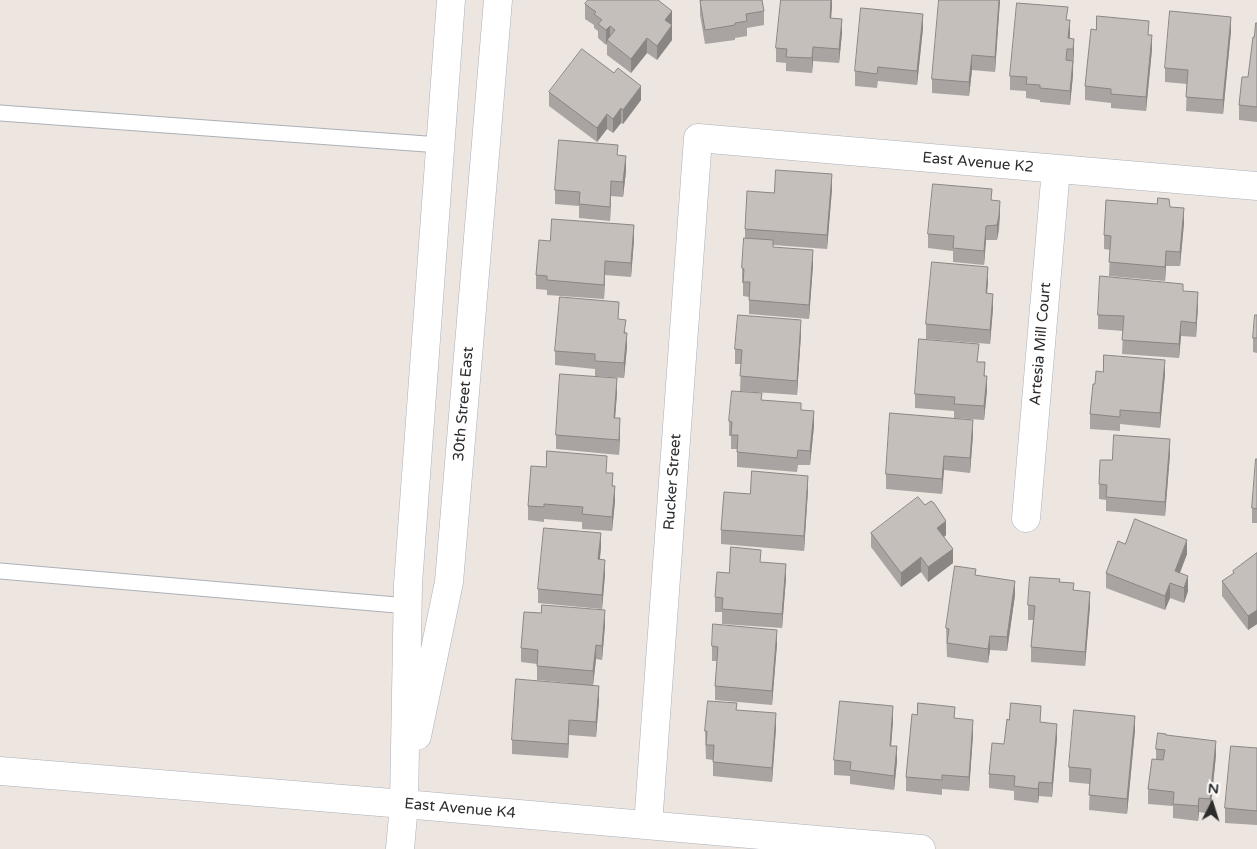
<!DOCTYPE html>
<style>
body{margin:0}
#map{position:relative;width:1257px;height:849px;overflow:hidden;background:#ede5e0;font-family:"Varela Round",sans-serif}
canvas{display:block}
.north{position:absolute;left:1187px;top:779px;width:50px;height:50px;-webkit-text-stroke:4px #fff;paint-order:stroke;rotate:5deg;font-size:14px;font-weight:700;line-height:20px;text-align:center;color:#2c2c2c}
.north::after{content:'';display:block;margin:auto;width:18px;height:22px;background:#2c2c2c;clip-path:polygon(50% 0,100% 100%,50% 72%,0 100%)}
</style>
<div id="map">
<canvas width="1257" height="849"></canvas>
<div class="north">N</div>
</div>
<script>
const ctx = document.querySelector('canvas').getContext('2d');
ctx.lineJoin = 'round';
function strokePath(path, color, width, dash) {
  ctx.strokeStyle = color;
  ctx.lineWidth = width;
  ctx.lineCap = dash ? 'butt' : 'round';
  ctx.setLineDash(dash || []);
  ctx.stroke(path);
}
function fill(path, color) {
  ctx.fillStyle = color;
  ctx.fill(path, 'evenodd');
}
function label(font, color, halo, rows, align = 'center') {
  ctx.font = font + ' "Varela Round",sans-serif';
  ctx.lineWidth = 5;
  ctx.setLineDash([]);
  ctx.textBaseline = 'middle';
  ctx.strokeStyle = halo;
  ctx.fillStyle = color;
  for (const [text, x, y, turn = 0] of rows) {
    ctx.save();
    ctx.translate(x, y);
    ctx.rotate((+turn || 0) * Math.PI / 180);
    ctx.textAlign = isNaN(turn) ? turn : align;
    if (halo) ctx.strokeText(text, 0, 0);
    ctx.fillText(text, 0, 0);
    ctx.restore();
  }
}
const service = new Path2D(`
 M0,113L440,145
 M0,571L408,606`);
const minor = new Path2D(`
 M1026,518L1056,169
 M0,771L404,804L921,849
 M648,825L698,138L1257,186`);
const secondary = new Path2D(`
 M417,736L449,582L498,0
 M400,849L404,804L408,584L451,0`);
strokePath(service, '#acb0b7', 17);
strokePath(minor, '#acb0b7', 29);
strokePath(secondary, '#acb0b7', 29);
strokePath(service, '#fff', 15);
strokePath(minor, '#fff', 28);
strokePath(secondary, '#fff', 28);
fill(new Path2D(`
 M832,0L831,18L842,33L839,63L813,61L812,73L786,71V63L776,62V48Z
 M1000,0L995,72L972,70L969,96L932,93V79Z
 M700,1L764,11V25L747,28V36L735,38V40L705,44L700,15Z
 M585,4L672,11V40L657,60L647,53L631,73L607,55V43L606,45L598,38V31L594,28V25L585,19Z
 M1068,20L1070,35L1069,39H1074L1073,75L1070,105L1040,102V100L1026,98V91L1010,90V76Z
 M1257,23V122L1239,120V105L1248,77Z
 M923,28L917,85L878,81L877,88L855,86V71Z
 M1231,31L1223,114L1186,111L1187,84L1165,82V68Z
 M1149,35L1152,49L1146,111L1111,108V103L1085,100V86Z
 M549,92L641,100L623,124L621,123L613,133L607,129L597,142L549,106Z
 M618,156L626,171L623,197L611,196L610,221L579,218V206L555,204V190Z
 M832,189L827,249L773,245V247L813,265L809,319L749,314V297L743,296V283H742V268L745,238V229L774,193Z
 M992,200L1000,215L999,231L997,240H986L984,265L953,262V251L928,248V234Z
 M1170,207L1184,223L1180,266H1166L1165,281L1109,276L1110,250L1104,249V235Z
 M634,240L631,277L605,275L604,299L547,295V290L536,289V275L550,241Z
 M988,281L987,293L993,308L990,344L926,339V324Z
 M1183,291L1198,306L1196,337L1181,336L1179,358L1122,354L1123,331L1098,329V315Z
 M1257,315V353L1253,352V338Z
 M619,319L626,333L627,347L624,378L595,376V369L555,365V351Z
 M801,334L797,395L740,391L741,364H735V349Z
 M979,362L985,376L987,390L984,420L954,418V411L915,408V394Z
 M1103,372L1165,374L1160,428L1120,424V431L1090,429V414L1095,384Z
 M617,393L615,418L620,433L619,455L556,449V435Z
 M762,400L801,410L814,426L810,465H798L797,472L737,467V449H731V436H729V421Z
 M973,435L970,473L944,470L942,494L886,489V474Z
 M1170,454L1165,516L1106,511V500L1099,499V484L1112,460Z
 M1257,459V523H1252V508Z
 M607,473L613,486L615,501L612,531L582,529V522L544,519V522L528,520V506Z
 M808,490L804,551L721,544V530L750,494Z
 M871,533L946,535L944,537L953,563L928,582L921,572L901,587L871,547Z
 M1125,544L1187,554L1180,573L1188,591L1184,603L1170,598L1165,610L1106,588V573Z
 M601,547L600,559L605,574L602,609L538,603V589Z
 M1257,553V624L1248,630L1222,596V581L1233,574V571Z
 M761,562L786,578L782,628L722,624V612H715V597L729,573Z
 M976,575L1015,595L1007,651L990,650L988,663L947,657L946,628Z
 M1060,582L1074,590L1090,606L1085,666L1031,662V647L1033,620H1028V605Z
 M605,625L602,660L596,659L593,685L599,700L596,737L569,735L568,758L512,754V740L570,683L537,680V664L521,662V648Z
 M777,644L772,705L715,700V686L717,661H712V646Z
 M737,710L776,728L772,782L713,776V760L706,759L705,731Z
 M955,719L973,735L969,791L942,789V795L906,791V777Z
 M893,721L891,746L897,761L894,790L850,784V776L834,775V760Z
 M1041,722L1057,738L1052,797L1039,796L1038,803L1014,800V791L989,788V774L1004,744Z
 M1135,730L1127,814L1089,810L1090,784L1069,782V767Z
 M1166,735L1216,755L1210,814L1199,812L1198,821L1173,818V806L1148,804V789L1156,760V749Z
 M1257,748V825L1225,823V808Z`), '#a9a4a2');
fill(new Path2D(`
 M831,0H832V7L830,32V18Z
 M999,0H1000L995,72V57Z
 M672,11V40L657,60V46L665,20Z
 M923,14V28L917,85V71Z
 M1231,17V31L1223,114V100Z
 M842,19V33L839,63V49Z
 M1070,20V35L1068,49V38Z
 M610,26V40H607V43L606,45V30Z
 M1152,35V49L1146,111V97Z
 M647,38V53L631,73V59Z
 M1074,39V53L1073,64V49Z
 M813,47V61L812,73V58Z
 M972,55V70L969,96V82Z
 M1073,61V75L1070,105V91Z
 M641,86V100L623,124V110Z
 M621,108V123L613,133V119Z
 M607,114V129L597,142V128Z
 M626,156V171L623,197V182Z
 M832,174V189L827,249V235Z
 M611,181V196L610,221V207Z
 M1000,201V215L997,240V225Z
 M1184,208V223L1180,266V252Z
 M634,225V240L631,277V263Z
 M986,226V240L984,265V251Z
 M813,250V265L809,319V305Z
 M1166,251V266L1165,281V267Z
 M605,261V275L604,299V285Z
 M988,267V281L986,307V293Z
 M1198,292V306L1196,337V323Z
 M993,294V308L990,344V330Z
 M801,320V334L797,395V381Z
 M1181,321V336L1179,358V344Z
 M627,333V347L624,378V363Z
 M1165,360V374L1160,428V413Z
 M987,376V390L984,420V406Z
 M617,378V393L614,432V418Z
 M814,411V426L810,465V451Z
 M620,418V433L619,455V440Z
 M973,420V435L970,473V458Z
 M1170,439V454L1165,516V502Z
 M944,456V470L942,494V479Z
 M808,476V490L804,551V536Z
 M615,486V501L612,531V517Z
 M946,521V535L937,543V528Z
 M601,533V547L598,574V559Z
 M1187,540V554L1175,585V571Z
 M953,549V563L928,582V567Z
 M921,557V572L901,587V573Z
 M605,560V574L602,609V595Z
 M786,564V578L782,628V614Z
 M1188,576V591L1184,603V588Z
 M1015,581V595L1007,651V637Z
 M1170,583V598L1165,610V596Z
 M1090,592V606L1085,666V652Z
 M605,610V625L602,660V646Z
 M1257,610V624L1248,630V616Z
 M777,630V644L772,705V691Z
 M990,636V650L988,663V649Z
 M596,645V659L593,685V671Z
 M599,686V700L596,737V722Z
 M893,706V721L890,760V746Z
 M776,713V728L772,782V768Z
 M1135,716V730L1127,814V799Z
 M569,720V735L568,758V744Z
 M973,720V735L969,791V777Z
 M1057,724V738L1052,797V783Z
 M1216,741V755L1210,814V799Z
 M897,746V761L894,790V776Z
 M1039,782V796L1038,803V789Z
 M1199,798V812L1198,821V806Z`), '#8a8684');
const building = new Path2D(`
 M588,0H658L672,11L665,20L672,25L657,46L647,38L631,59L607,40L615,30L610,26L606,30L598,24L602,20L594,14L596,12L585,4Z
 M705,0H762L764,11L746,14L747,21L735,23V25L705,30L700,1Z
 M781,0H831L830,18L842,19L839,49L813,47L812,58L786,57L787,49L776,48Z
 M939,0H999L995,57L972,55L969,82L932,79Z
 M1017,3L1068,7L1066,20H1070L1068,38L1074,39L1073,49H1067L1066,60L1073,61L1070,91L1040,88V85L1026,84L1027,77L1010,76Z
 M861,8L923,14L917,71L878,67L877,74L855,71Z
 M1170,11L1231,17L1223,100L1186,97L1188,70L1165,68Z
 M1097,16L1149,21L1148,35H1152L1146,97L1111,94V89L1085,86L1091,29L1096,30Z
 M1256,23H1257V107L1239,105L1242,77H1248L1253,37H1254Z
 M582,49L614,73L618,68L641,86L623,110L621,108L613,119L607,114L597,128L549,92Z
 M559,140L618,145L617,155L626,156L623,182L611,181L610,207L579,204L580,192L555,190Z
 M776,170L832,174L827,235L745,229L747,191L774,193Z
 M933,184L992,189L991,200L1000,201L999,216L997,225L986,226L984,251L953,248L954,236L928,234Z
 M1158,198L1169,199L1170,207L1184,208L1180,252L1166,251L1165,267L1109,262L1111,236L1104,235L1106,200L1157,204Z
 M552,219L634,225L631,263L605,261L604,285L547,280V276L536,275L539,240L550,241Z
 M744,238L773,240V247L813,250L809,305L749,300L750,282H743L744,269L742,268Z
 M932,262L988,267L986,293L993,294L990,330L926,324Z
 M1100,276L1183,284V291L1198,292L1196,323L1181,321L1179,344L1122,340L1124,316L1098,315Z
 M560,297L619,302L618,319L626,320L624,333H627L624,363L595,361V354L555,351Z
 M738,315L801,320L797,381L740,376L742,350L735,349Z
 M1255,315H1257V338H1253Z
 M919,339L979,344L977,362H985L984,376H987L984,406L954,404L955,397L915,394Z
 M1104,355L1165,360L1160,413L1120,410V417L1090,414L1093,384H1095L1096,371L1103,372Z
 M560,374L617,378L614,418H620L619,440L556,435Z
 M732,391L762,393L761,400L801,403V410L814,411L810,451L798,450L797,458L737,452L738,435H731L732,422L729,421Z
 M890,413L973,420L970,458L944,456L942,479L886,474Z
 M1114,435L1170,439L1165,502L1106,497L1107,485L1099,484L1100,460H1112Z
 M547,451L607,456L606,473H613L612,486H615L612,517L582,514L583,507L544,504V507L528,506L531,466L546,467Z
 M1256,459H1257V509L1252,508Z
 M752,471L808,476L804,536L721,530L724,492L750,494Z
 M918,497L925,505L931,501L934,503L946,521L937,528L953,549L928,567L921,557L901,573L871,533Z
 M1135,519L1187,540L1175,571L1188,576L1184,588L1170,583L1165,596L1106,573L1118,541L1125,544Z
 M544,528L601,533L598,559L605,560L602,595L538,589Z
 M731,547L761,550L760,562L786,564L782,614L722,609L723,598L715,597L717,572L729,573Z
 M1257,553V610L1248,616L1222,581L1234,573L1233,571Z
 M955,566L976,569L975,575L1015,581L1007,637L990,636L988,649L947,643L949,629L946,628Z
 M1030,577L1060,579L1059,582L1074,583L1073,590L1090,592L1085,652L1031,647L1035,606L1028,605Z
 M542,605L605,610L602,646L596,645L593,671L537,666L538,650L521,648L524,612L541,613Z
 M713,624L777,630L772,691L715,686L718,647L712,646Z
 M516,679L599,686L596,722L569,720L568,744L512,740Z
 M708,701L737,703L736,710L776,713L772,768L713,762L714,745H706L707,731H705Z
 M840,701L893,706L890,746H897L894,776L850,770L851,762L834,760Z
 M918,703L955,707L954,718L973,720L969,777L942,775V780L906,777L912,714L917,715Z
 M1011,703L1041,706L1040,722L1057,724L1052,783L1039,782L1038,789L1014,786L1015,776L989,774L992,743L1004,744L1007,719L1009,720Z
 M1074,710L1135,716L1127,799L1089,795L1091,769L1069,767Z
 M1158,733L1166,734V735L1216,741L1210,799L1199,798L1198,806L1173,804L1174,792L1148,789L1152,759L1163,760L1165,750L1156,749Z
 M1231,746L1257,748V811L1225,808Z`);
fill(building, '#c5bfbc');
strokePath(building, '#8a8684', 1);
label('15px', '#2c2c2c', '#fff', [
 ["East Avenue K2",978,163,5],
 ["Artesia Mill Court",1041,344,-85],
 ["30th Street East",464,404,-85],
 ["Rucker Street",673,482,-86],
 ["East Avenue K4",460,809,5]
]);
</script>
